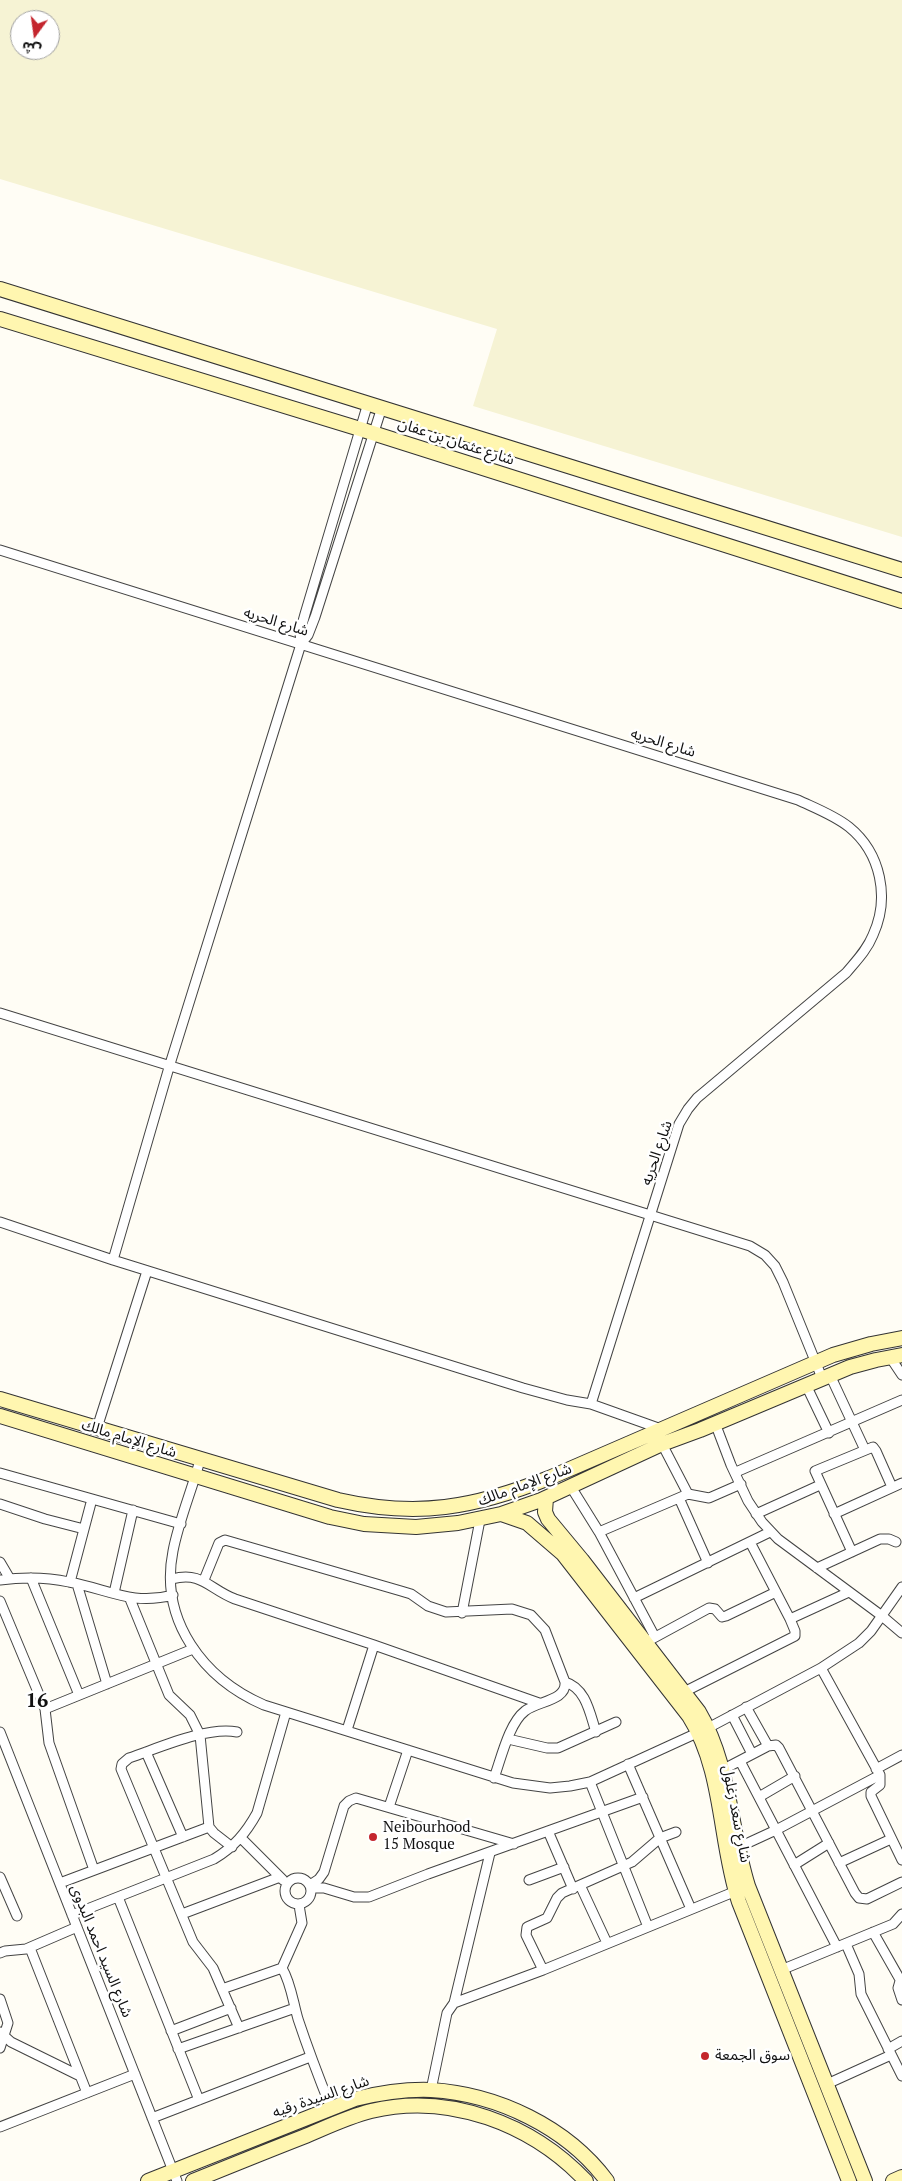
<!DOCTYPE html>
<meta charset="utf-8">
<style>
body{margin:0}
#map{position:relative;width:902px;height:2181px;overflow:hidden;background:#fffdf5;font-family:"PT Serif","Noto Sans Arabic",serif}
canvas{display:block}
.north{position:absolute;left:10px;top:10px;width:50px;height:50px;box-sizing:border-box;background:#fff;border:1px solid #a0a0a0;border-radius:50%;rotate:194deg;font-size:14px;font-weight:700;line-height:20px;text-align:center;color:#111}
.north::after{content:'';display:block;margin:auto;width:18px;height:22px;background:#c4262e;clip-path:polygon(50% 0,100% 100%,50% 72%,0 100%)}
</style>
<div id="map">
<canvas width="902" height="2181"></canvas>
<div class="north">ش</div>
</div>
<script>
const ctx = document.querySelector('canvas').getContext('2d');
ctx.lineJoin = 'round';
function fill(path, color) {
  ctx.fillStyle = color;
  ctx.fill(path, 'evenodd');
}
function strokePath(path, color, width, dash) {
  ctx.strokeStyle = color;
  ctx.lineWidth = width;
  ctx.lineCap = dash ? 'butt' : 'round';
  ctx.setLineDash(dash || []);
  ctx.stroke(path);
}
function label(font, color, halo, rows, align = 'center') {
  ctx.font = font + ' "PT Serif","Noto Sans Arabic",serif';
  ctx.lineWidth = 5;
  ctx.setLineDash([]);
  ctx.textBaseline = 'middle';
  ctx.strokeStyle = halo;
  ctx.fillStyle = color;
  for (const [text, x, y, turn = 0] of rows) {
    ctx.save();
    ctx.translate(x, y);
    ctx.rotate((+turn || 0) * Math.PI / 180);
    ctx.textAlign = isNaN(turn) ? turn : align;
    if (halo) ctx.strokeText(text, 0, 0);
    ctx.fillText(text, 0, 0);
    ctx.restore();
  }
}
fill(new Path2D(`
 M0,0H902V537L473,406L497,329L0,179ZM20,20H50V50H20Z`), '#f6f3d4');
const street = new Path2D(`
 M0,550L798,800C815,808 834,815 849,827C881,853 890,898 873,935C867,950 856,961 846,973L697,1098L688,1109L679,1124L591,1404L567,1400L523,1388L113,1260
 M301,644L308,635L315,617L382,407
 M0,1013L750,1246L765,1255L775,1266L783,1282L822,1378
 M0,1222L113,1260L170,1064L301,644L300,632L305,614L368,403
 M890,1357L902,1375
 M830,1375L865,1450
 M806,1385L829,1433
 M591,1404L661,1429
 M715,1423L731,1465L748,1501L762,1522L778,1539L882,1616L902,1633
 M97,1428L147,1271
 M662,1444L688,1494
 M200,1460C192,1490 179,1520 173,1551C159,1621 204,1679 264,1705L513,1783L550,1788L570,1786L590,1782L708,1728L821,1668L859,1643L871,1631L902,1587
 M736,1472L902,1400
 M0,1473L181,1524
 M571,1487L599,1532L655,1637
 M679,1498L708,1563
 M0,1504L45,1519L84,1529
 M756,1514L820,1485
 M834,1514L902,1483
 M599,1532L688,1494L709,1498L741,1484
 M852,1552L815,1471L873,1447L876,1451L892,1487
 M0,1562L10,1579
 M817,1568L880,1539H889L896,1542
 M31,1578L79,1695
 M172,1579C202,1571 209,1589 235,1599L374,1645L539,1703
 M0,1580C23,1577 46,1577 69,1582C108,1589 132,1606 173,1595
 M204,1580L219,1543L225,1540L401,1591L411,1594L428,1606L446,1612L512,1609L531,1615L545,1630L565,1682C567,1701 537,1701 525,1711C509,1723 501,1759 494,1778
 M70,1582L92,1499
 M77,1584L107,1684
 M114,1593L133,1510
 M634,1598L770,1532
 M130,1599L169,1695L190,1715L200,1735L209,1827L214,1833L232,1847
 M0,1601L45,1709L49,1743L94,1870
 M462,1613L480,1520
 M790,1619L849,1592
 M650,1640L709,1608L715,1609L722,1617L726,1616L776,1592
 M821,1668L880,1775V1785L871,1792V1796L902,1860
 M565,1682C586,1688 590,1714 596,1732
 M684,1692L795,1636V1631L790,1619L750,1542
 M746,1707L768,1746L776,1745L779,1748L855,1893L859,1898L867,1899L902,1882
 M45,1709L193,1649
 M732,1715L752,1754
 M347,1730L374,1645
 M0,1732L177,2181
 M237,1732C207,1726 159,1748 129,1758L122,1764L121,1769L193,1942L213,1968L239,2028
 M508,1739L547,1748H558L616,1722
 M146,1752L183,1837
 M740,1761L837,1947
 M628,1764L691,1909
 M876,1769L902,1755
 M722,1770L768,1746
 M590,1782L648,1927
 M759,1797L795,1776
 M389,1807L408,1750
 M548,1831L573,1889
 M241,1838L283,1880
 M737,1848L776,1830L880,1775
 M839,1863L891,1839
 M794,1865L829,1843
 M0,1877L17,1916
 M285 1891a13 13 0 1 1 26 0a13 13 0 1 1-26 0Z
 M529,1880L564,1867
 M60,1883L209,1827
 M310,1885L319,1879L324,1872L344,1806L349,1801L356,1798L514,1844
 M580,1885L607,1943
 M311,1888H324L354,1897H369L428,1874L643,1797
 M118,1897L199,2100
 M299,1905L302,1923L282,1968C291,1983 293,2002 298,2019C308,2049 319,2078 331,2108
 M182,1914L280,1877
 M72,1915L214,1859C234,1847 246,1833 257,1813L286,1712
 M873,1932L902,1983
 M846,1944L859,1974L861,1994L902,2076
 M30,1948L87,2093
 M0,1953L5,1951L26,1949L77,1927
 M543,1970L526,1935L527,1927L547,1918L557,1898L562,1893L632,1862L660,1838L676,1832
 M781,1970L893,1924L902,1914
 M900,1981L898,1988L902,2000
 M222,1989L282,1968
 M0,1999L8,2023L0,2048
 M454,2003L490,1853
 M171,2031L231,2008
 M0,2032L11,2042L80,2076
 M178,2049L295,2008
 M888,2049L902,2041
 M827,2084L891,2055
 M431,2090L447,2013L454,2003L543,1970L741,1889
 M152,2118L310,2057
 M0,2127L135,2074`);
const secondary = new Path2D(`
 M0,289L902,570
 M0,319L360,429L902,601
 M0,1399L338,1500C417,1518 474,1508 549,1478L833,1355L871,1344L902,1338
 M0,1416L330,1517L364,1524L416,1527L458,1523L501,1514L541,1500L662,1444L700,1430L850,1367L876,1360L902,1355
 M546,1498L545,1512L548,1519L582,1560L699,1712C730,1764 730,1829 748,1886L865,2181
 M501,1514L527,1523L563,1554L689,1716C724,1771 719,1842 739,1902L849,2181
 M148,2181L355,2099C380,2093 405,2089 431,2090C497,2094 567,2127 607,2181
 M193,2181C230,2166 267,2151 303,2137C325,2128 347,2117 371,2111C449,2092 532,2124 586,2181
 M893,2181L902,2177`);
strokePath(street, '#444', 11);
strokePath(secondary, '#333', 16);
strokePath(street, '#fff', 9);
strokePath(secondary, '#fff6b0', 14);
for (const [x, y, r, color] of [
 [373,1837,5,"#c4262e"],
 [705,2056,5,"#c4262e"]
]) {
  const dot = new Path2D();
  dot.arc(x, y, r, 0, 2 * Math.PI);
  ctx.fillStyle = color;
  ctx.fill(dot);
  strokePath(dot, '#fff', 2);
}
label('15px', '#111', '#fff', [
 ["شارع عثمان بن عفان",456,442,18],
 ["شارع الحريه",276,622,17],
 ["شارع الحريه",663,743,17],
 ["شارع الحريه",657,1153,-71],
 ["شارع الإمام مالك",129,1439,17],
 ["شارع الإمام مالك",525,1485,-20],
 ["شارع سعد زغلول",736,1814,79],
 ["شارع السيد احمد البدوى",101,1951,68],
 ["شارع السيدة رقيه",321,2097,-19]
]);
label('15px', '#111', '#fff', [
 ["Neibourhood",383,1828],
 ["15 Mosque",383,1845],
 ["سوق الجمعة",715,2056]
], 'left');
label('bold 20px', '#111', '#fff', [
 ["16",37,1701]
]);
</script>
